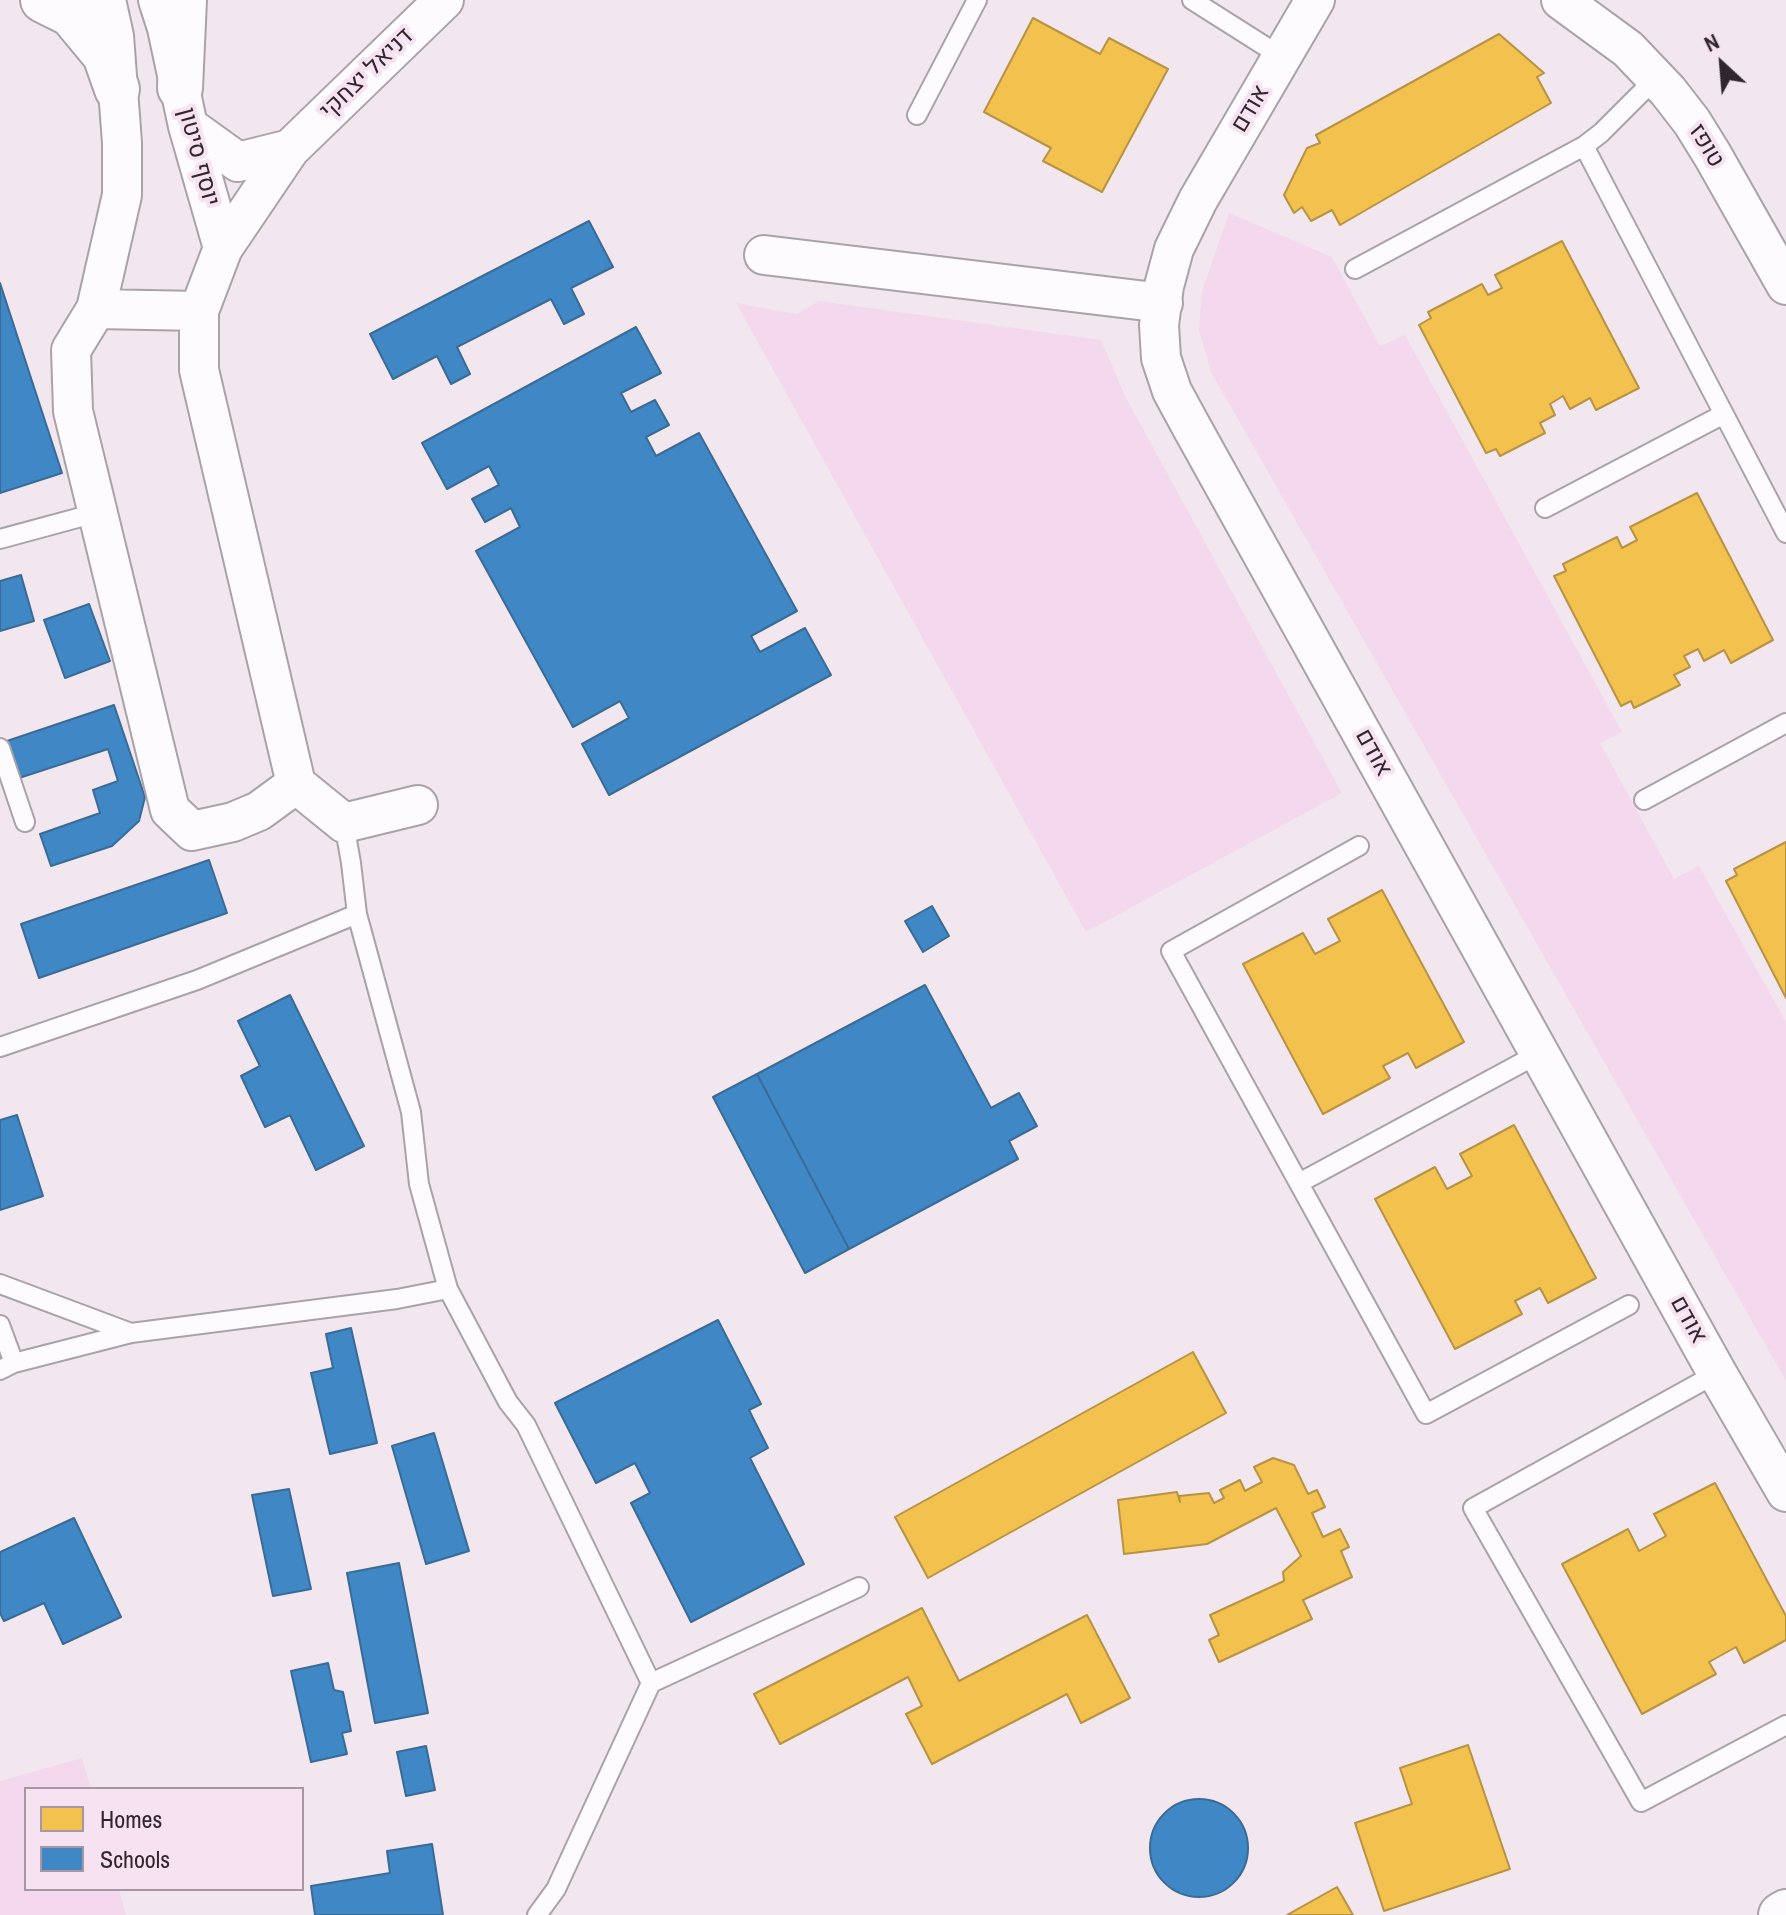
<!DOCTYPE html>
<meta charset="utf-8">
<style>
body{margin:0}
#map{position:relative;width:1786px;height:1915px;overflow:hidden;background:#f2e7ef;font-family:"Archivo Narrow",sans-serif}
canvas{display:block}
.legend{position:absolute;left:24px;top:1787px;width:280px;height:104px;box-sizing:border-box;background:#f7e2f2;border:2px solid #a797a3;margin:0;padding:10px 14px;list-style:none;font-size:24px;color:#2f272d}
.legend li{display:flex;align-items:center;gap:16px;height:40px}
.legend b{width:40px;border:2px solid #a797a3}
.north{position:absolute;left:1682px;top:24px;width:80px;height:80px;-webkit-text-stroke:6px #f7e2f2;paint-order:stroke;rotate:334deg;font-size:22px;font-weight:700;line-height:32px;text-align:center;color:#2f272d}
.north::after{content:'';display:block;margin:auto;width:28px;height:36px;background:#2f272d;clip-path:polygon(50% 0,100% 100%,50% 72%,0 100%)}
</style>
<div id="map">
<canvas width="1786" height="1915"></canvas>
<ul class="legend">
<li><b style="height:22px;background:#f2c14e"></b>Homes</li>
<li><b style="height:22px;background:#3f88c5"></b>Schools</li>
</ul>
<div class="north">N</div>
</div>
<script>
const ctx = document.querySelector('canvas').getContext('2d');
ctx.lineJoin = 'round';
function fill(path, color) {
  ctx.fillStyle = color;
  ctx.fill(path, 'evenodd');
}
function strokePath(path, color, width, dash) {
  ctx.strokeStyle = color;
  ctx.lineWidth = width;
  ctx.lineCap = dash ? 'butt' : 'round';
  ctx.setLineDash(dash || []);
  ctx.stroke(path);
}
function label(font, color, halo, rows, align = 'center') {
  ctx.font = font + ' "Archivo Narrow",Heebo,sans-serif';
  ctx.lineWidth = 8;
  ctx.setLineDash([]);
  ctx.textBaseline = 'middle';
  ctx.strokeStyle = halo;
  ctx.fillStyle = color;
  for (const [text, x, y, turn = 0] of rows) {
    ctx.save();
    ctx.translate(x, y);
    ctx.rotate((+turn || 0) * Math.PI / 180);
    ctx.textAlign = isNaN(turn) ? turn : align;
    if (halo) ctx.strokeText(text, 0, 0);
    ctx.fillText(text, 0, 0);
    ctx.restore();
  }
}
fill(new Path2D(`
 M1229,213L1332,257L1380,346L1405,335L1622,732L1600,743L1674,879L1699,866L1786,1022V1381L1211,372L1199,330L1202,291Z
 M819,301L1101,340L1126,398L1342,793L1086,932L736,303L797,314Z
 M82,1758L91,1789H26V1889H119L126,1915H0V1781Z`), '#f4d8ee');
const homes = new Path2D(`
 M1033,18L1100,54L1109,38L1168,69L1102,192L1043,161L1051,148L984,112Z
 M1499,34L1544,73L1537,77L1551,103L1340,225L1332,210L1311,221L1302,207L1294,213L1284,195L1307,148L1320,143L1316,135Z
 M1562,241L1639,388L1596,410L1590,398L1570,409L1563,396L1550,404L1555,415L1540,423L1545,433L1500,456L1496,449L1486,453L1419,325L1431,318L1428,312L1482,284L1488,295L1502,288L1495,275Z
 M1697,493L1773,640L1731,663L1724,650L1704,661L1698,649L1684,656L1690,667L1674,675L1680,685L1634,708L1631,701L1621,706L1554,576L1566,571L1563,564L1617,537L1622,548L1637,540L1630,527Z
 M1786,842V998L1726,881L1737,875L1734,869Z
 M1382,890L1464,1042L1416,1068L1408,1053L1383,1066L1390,1078L1323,1114L1243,964L1303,933L1315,954L1340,941L1328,919Z
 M1514,1125L1596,1278L1548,1303L1540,1288L1515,1301L1522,1314L1455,1349L1375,1199L1435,1167L1447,1189L1472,1176L1460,1154Z
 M1193,1352L1226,1413L928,1578L895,1517Z
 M1273,1458L1294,1465L1308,1494L1317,1490L1325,1507L1312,1513L1323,1537L1340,1529L1349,1547L1341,1551L1352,1577L1303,1600L1312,1619L1219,1662L1209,1640L1219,1635L1210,1615L1284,1581L1283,1572L1301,1556L1276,1508L1207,1544L1124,1554L1118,1500L1177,1492L1180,1502L1179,1496L1209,1493L1214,1503L1224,1498L1220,1490L1240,1480L1245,1491L1262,1482L1254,1467Z
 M1715,1483L1786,1616V1640L1744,1663L1736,1647L1709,1662L1716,1674L1642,1714L1562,1564L1628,1529L1639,1551L1666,1536L1654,1514Z
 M922,1608L959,1681L1087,1615L1130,1698L1081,1723L1067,1694L932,1764L906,1714L922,1706L908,1677L780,1744L754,1694Z
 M1468,1745L1510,1869L1384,1911L1355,1823L1412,1804L1400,1768Z
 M1337,1887L1353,1915H1287Z`);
fill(homes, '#f2c14e');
strokePath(homes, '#b89344', 2);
const schools = new Path2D(`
 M589,221L613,267L571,288L584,314L564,324L551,299L457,347L470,374L451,384L437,356L393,379L370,334Z
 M0,283L62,473L0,493Z
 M636,327L661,373L621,393L631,412L655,400L669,425L646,437L656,456L699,433L797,611L751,636L760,652L805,628L831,675L609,795L582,744L629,718L620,701L573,727L476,551L520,527L511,508L485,522L472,499L499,485L489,466L447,489L422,443Z
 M21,575L34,621L0,631V581Z
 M89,604L110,661L65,678L44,620Z
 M114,705L145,797L139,821L112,846L51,866L40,834L100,813L93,790L118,781L108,749L19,778L7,741Z
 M209,860L227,913L39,978L21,924Z
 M932,906L949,936L923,952L905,921Z
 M925,985L991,1108L1019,1093L1037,1126L1009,1141L1018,1159L849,1249L757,1074Z
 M290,995L364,1146L316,1170L290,1115L265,1127L241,1076L260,1066L238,1021Z
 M757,1074L849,1249L805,1273L713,1097Z
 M17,1115L43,1196L0,1210V1120Z
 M718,1320L761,1404L749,1410L768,1448L750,1458L804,1564L691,1622L631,1503L650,1493L635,1463L596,1483L555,1403Z
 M351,1328L377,1443L330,1454L311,1373L333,1368L326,1334Z
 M434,1433L469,1551L426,1564L392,1446Z
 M289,1489L311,1589L273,1596L252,1495Z
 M74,1518L121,1617L63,1644L44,1603L4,1621L0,1613V1552Z
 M399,1563L428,1713L375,1723L347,1573Z
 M328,1663L334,1690L343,1692L351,1731L342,1733L347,1754L311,1762L291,1671Z
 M426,1746L435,1790L406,1796L397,1752Z
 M1150 1848a49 49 0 1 1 98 0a49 49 0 1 1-98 0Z
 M432,1844L443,1915H315L311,1886L390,1873L387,1851Z`);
fill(schools, '#3f88c5');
strokePath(schools, '#3a6b97', 2);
const lane = new Path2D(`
 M1192,0L1282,57
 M917,115L977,0
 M1584,146L1786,533
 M1355,269L1584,146L1601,133L1656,78
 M1545,508L1724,414
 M0,539L96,513
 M0,748L25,822
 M1644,800L1786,723
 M344,823L351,863L357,914L411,1112L419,1184L448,1289L508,1402L526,1425L651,1683L859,1587
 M1359,846L1171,951L1426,1414L1629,1305
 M0,1047L197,980L357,914
 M1299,1183L1540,1053
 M0,1284L131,1333L397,1299L448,1289
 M0,1325L14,1363
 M0,1370L14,1363L131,1333
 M1717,1373L1473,1508L1641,1802L1786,1725
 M537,1915L556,1889L651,1683`);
const street = new Path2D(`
 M106,0L114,36L122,143V195L96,309L71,350L73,411L170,810L192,831L233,822L259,811L296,784
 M158,0L167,28L188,126L223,248L199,311V370L296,784L344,823L418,805
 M1315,0L1198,200L1174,249L1164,286L1159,325L1161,358L1172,391L1191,426L1717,1373L1786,1492
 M1561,0L1628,49L1668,91L1692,122L1713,156L1786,285
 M188,126L238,162L290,149
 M223,248L290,149L444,0
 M764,255L1163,303
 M96,309L199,311`);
const secondary = new Path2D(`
 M43,0L71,14L105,55L117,89
 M180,88L184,0
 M1781,1915L1786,1912`);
strokePath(lane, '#aaa2a9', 22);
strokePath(street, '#aaa2a9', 42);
strokePath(secondary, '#aaa2a9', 48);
strokePath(lane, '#fdfbfd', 18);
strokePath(street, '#fdfbfd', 38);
strokePath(secondary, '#fdfbfd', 44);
label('24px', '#2f272d', '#f7e2f2', [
 ["דניאל יצחקי",367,74,-44],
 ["אודם",1251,109,-59],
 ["טופז",1706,146,59],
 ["יוסף סיטון",198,157,75],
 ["אודם",1373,753,61],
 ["אודם",1688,1320,61]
]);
</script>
